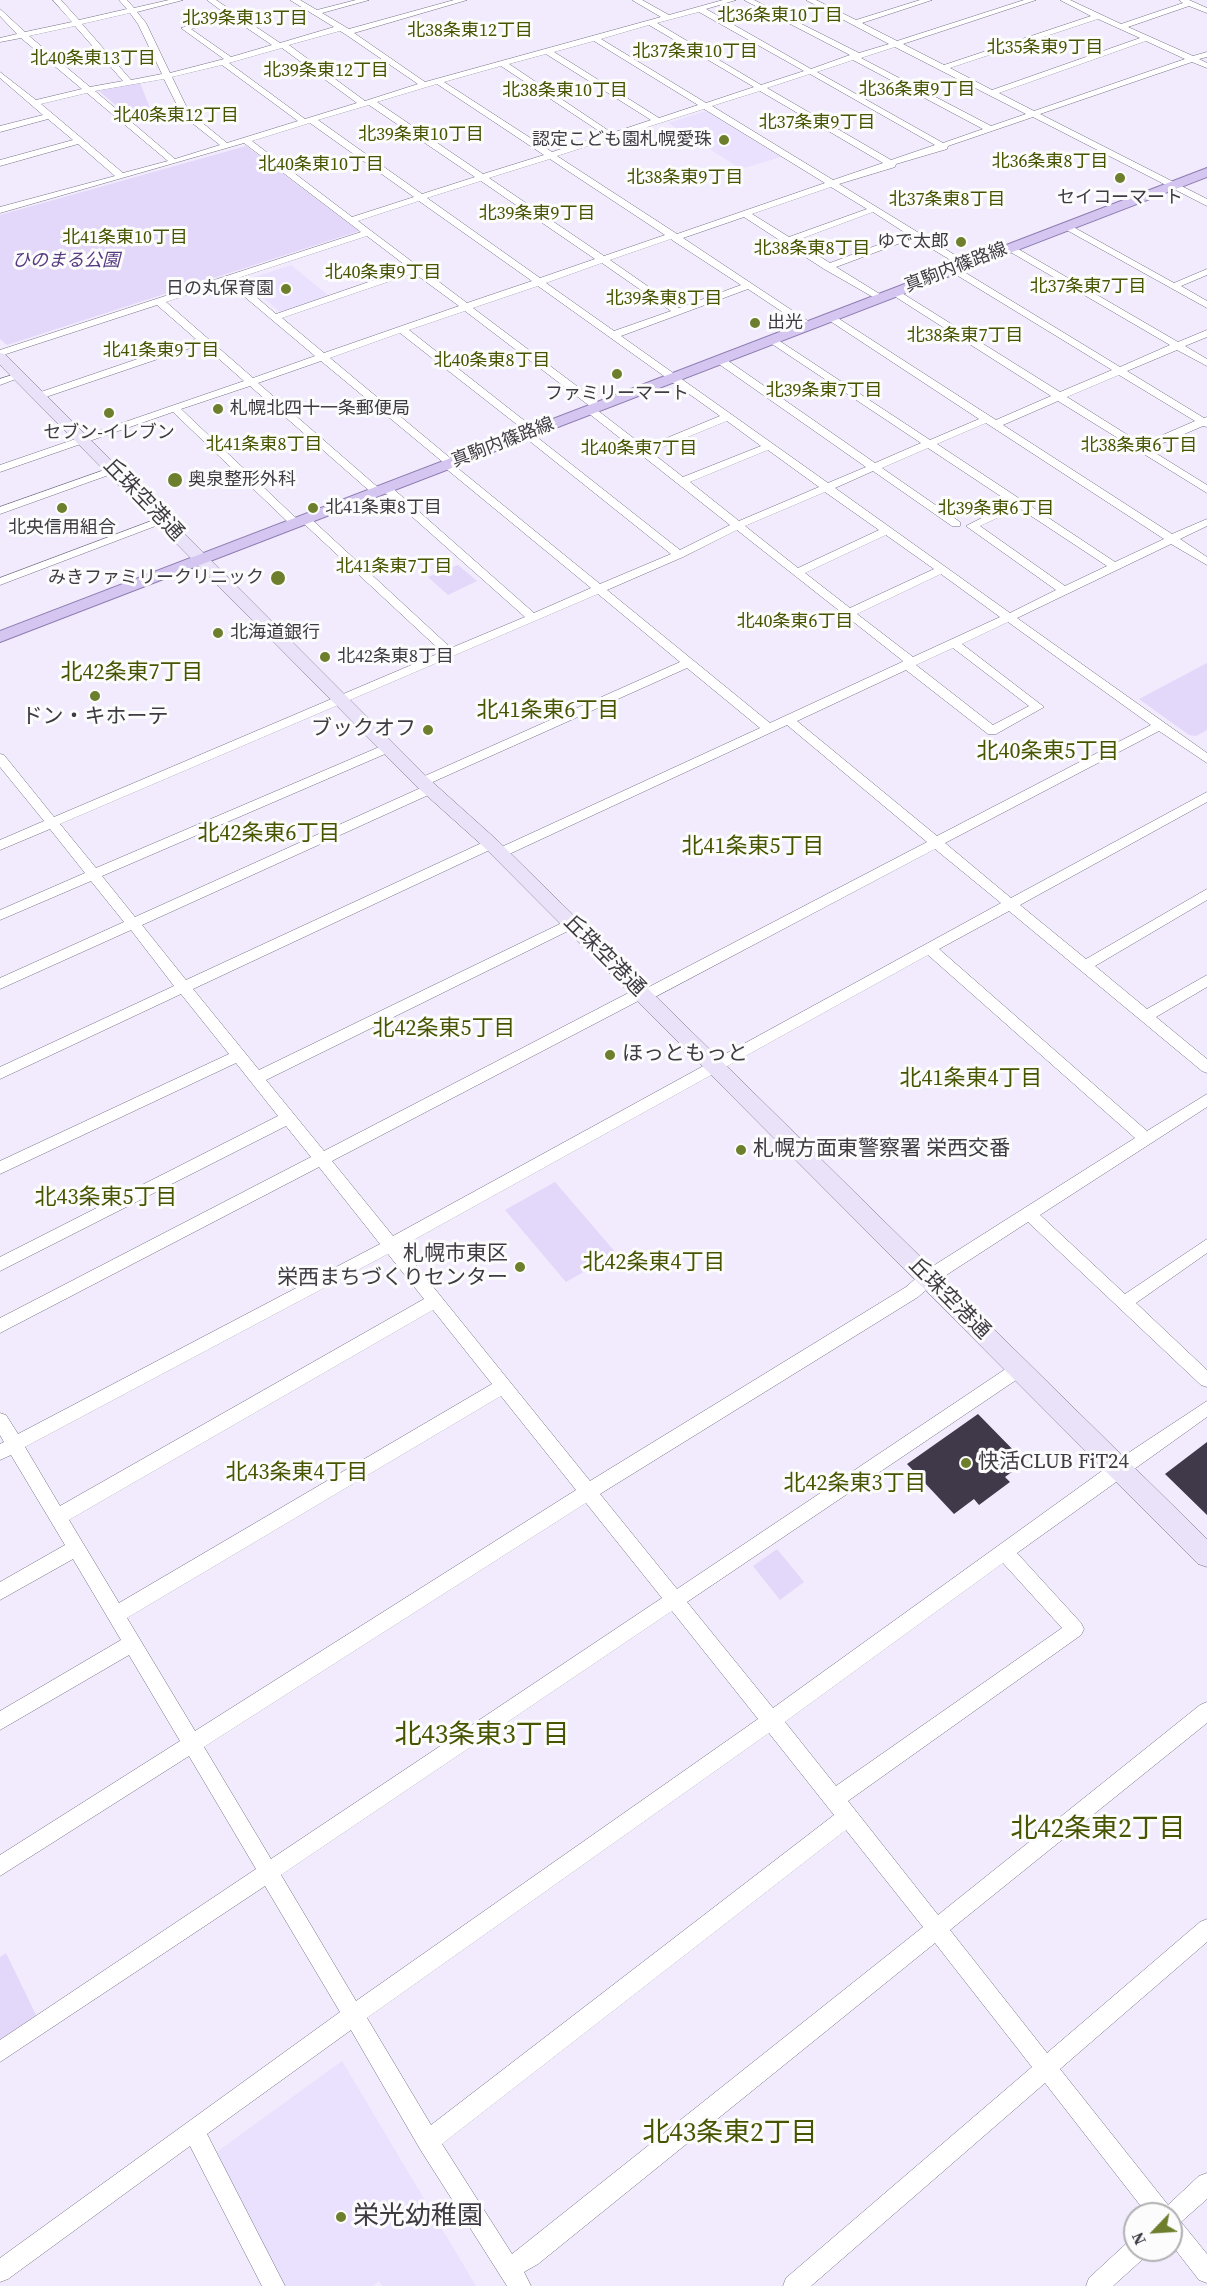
<!DOCTYPE html>
<meta charset="utf-8">
<style>
body{margin:0}
#map{position:relative;width:1207px;height:2286px;overflow:hidden;background:#f1ebfd;font-family:"Source Serif 4",serif}
canvas{display:block}
.north{position:absolute;left:1123px;top:2202px;width:60px;height:60px;box-sizing:border-box;background:#fcfcfc;border:2px solid #b0afb2;border-radius:50%;rotate:245deg;font-size:16px;font-weight:700;line-height:24px;text-align:center;color:#3e3b43}
.north::after{content:'';display:block;margin:auto;width:21px;height:27px;background:#6d7e2d;clip-path:polygon(50% 0,100% 100%,50% 72%,0 100%)}
</style>
<div id="map">
<canvas width="1207" height="2286"></canvas>
<div class="north">N</div>
</div>
<script>
const ctx = document.querySelector('canvas').getContext('2d');
ctx.lineJoin = 'round';
function fill(path, color) {
  ctx.fillStyle = color;
  ctx.fill(path, 'evenodd');
}
function strokePath(path, color, width, dash) {
  ctx.strokeStyle = color;
  ctx.lineWidth = width;
  ctx.lineCap = dash ? 'butt' : 'round';
  ctx.setLineDash(dash || []);
  ctx.stroke(path);
}
function label(font, color, halo, rows, align = 'center') {
  ctx.font = font + ' "Source Serif 4","Noto Sans JP",serif';
  ctx.lineWidth = 6;
  ctx.setLineDash([]);
  ctx.textBaseline = 'middle';
  ctx.strokeStyle = halo;
  ctx.fillStyle = color;
  for (const [text, x, y, turn = 0] of rows) {
    ctx.save();
    ctx.translate(x, y);
    ctx.rotate((+turn || 0) * Math.PI / 180);
    ctx.textAlign = isNaN(turn) ? turn : align;
    if (halo) ctx.strokeText(text, 0, 0);
    ctx.fillText(text, 0, 0);
    ctx.restore();
  }
}
fill(new Path2D(`
 M706,111L781,157L741,169L668,123Z
 M291,265L329,296L280,312L243,281Z
 M342,2061L476,2286H382L379,2281L373,2286H282L214,2154Z`), '#eae1fe');
fill(new Path2D(`
 M140,83L152,113L132,119L99,91Z
 M246,146L359,231L7,345L0,339V215Z
 M458,565L477,581L448,595L428,577Z
 M1207,663V730L1196,736L1189,735L1139,699Z
 M555,1182L616,1253L566,1282L505,1210Z
 M777,1549L804,1582L780,1600L753,1566Z
 M6,1953L37,2017L0,2041V1957Z`), '#e3d8f9');
fill(new Path2D(`
 M978,1414L1025,1462L1005,1477L1010,1482L979,1505L974,1499L954,1514L907,1464Z
 M1207,1442V1515L1165,1474Z`), '#3f394a');
const street = new Path2D(`
 M53,0H61L79,20L127,9L119,0H127L134,8L169,0H183L137,12L146,23L170,73L224,59L181,28L227,15L207,0H216L280,43L334,27L290,0H300L317,10L356,0H369L322,13L349,29L454,0H467L354,33L425,82L661,17L632,0H642L669,15L723,0H736L706,9L811,69L850,55L744,0H754L859,53L889,44L806,0H816L856,20L920,0H932L862,23L897,41L1024,0H1036L903,44L944,65L1091,16L1060,0H1070L1121,24L1183,3L1179,0H1189L1207,8V13L1189,6L1128,27L1193,56L1207,52V57L1199,59L1207,63V68L1192,62L1040,114L1207,199V206L1033,117L948,146L947,149L896,164L895,167L839,184L968,263V267H962L914,238L836,267L883,296L885,298L880,301L824,269L744,217L683,238L811,323V327H805L748,289L621,336L828,483L866,467L716,362V358H724L875,463L921,443L769,342V338H775L930,440L979,419L827,319V315H833L996,420L1051,396L891,294V290H897L1060,392L1112,370L950,271V267H956L1120,367L1170,345L1007,250V246H1013L1178,342L1207,330V337L1185,346L1207,359V366L1177,350L1127,371L1204,418L1207,417V427L1203,426L1149,449L1207,485V493L1058,401L1003,425L1172,534L1207,519V526L1180,539L1207,557V565L1171,544L1017,618L1207,753V763L1159,731L945,843L1011,898L1207,792V802L1020,905L1086,959L1207,889V900L1095,966L1147,1009L1207,975V987L1156,1017L1207,1059V1073L1202,1071L1009,911L939,949L1147,1131L1207,1094V1107L1040,1215L1125,1294L1207,1239V1253L1136,1303L1207,1370V1387L1201,1385L1028,1222L934,1283L918,1297L600,1494L677,1589L1013,1364L1019,1362L1025,1364L1027,1369L1025,1374L687,1602L773,1708L1113,1463L1207,1401V1417L1017,1553L1081,1623L1084,1629L1081,1635L848,1801L938,1915L1200,1705L1207,1702V1723L950,1930L1047,2053L1200,1922L1207,1919V1942L1060,2069L1168,2205L1199,2176L1207,2173V2199L1181,2222L1207,2254V2283L1199,2280L1171,2244V2214H1147L1045,2083L811,2286H783L786,2278L1032,2067L935,1943L538,2264L524,2272L531,2286H507L420,2149L351,2030L207,2134L285,2286H262L190,2146L8,2279L0,2282V2258L340,2012L265,1886L0,2062V2040L256,1869L189,1756L0,1876V1855L180,1741L129,1655L0,1730V1711L121,1640L73,1559L0,1600V1582L65,1545L11,1455L0,1460V1444L4,1442L0,1435V1413L6,1415L18,1434L380,1244L319,1167L0,1333V1318L311,1157L286,1126L0,1271V1257L278,1116L236,1063L0,1174V1161L229,1054L181,994L0,1079V1067L174,986L131,930L0,989V978L124,922L91,881L0,920V910L85,873L50,829L0,850V840L44,821L0,767V754L4,755L54,817L442,652L301,521V517H309L451,648L525,617L382,490V486H390L534,613L591,588L444,467V463L321,361L258,383L381,490V494H373L250,386L181,409L299,521V525H291L173,412L0,472V465L244,381L202,344L43,398H35V394L196,339L157,305L0,356V350L361,232L244,143L0,213V207L115,176L78,144L0,166V160L73,140L48,119L0,132V126L43,115L0,78V72L36,100L82,89L21,38L0,42V38L17,34L0,16V9L25,32L72,22ZM699,12L804,71L761,85L657,23ZM130,13L138,24L162,74L131,80L82,24ZM232,18L272,45L231,57L191,29ZM1098,19L1140,38L992,90L950,68ZM649,25L754,87L706,103L601,39ZM75,26L123,81L90,87L29,36ZM340,31L345,34L418,84L365,101L289,45ZM594,41L698,105L659,118L554,52ZM1146,41L1185,59L1034,111L999,93ZM895,47L1026,114L991,126L861,58ZM282,48L357,103L305,119L229,63ZM546,54L651,120L612,133L509,64ZM853,60L983,129L943,143L817,72ZM222,65L298,121L227,143L189,112L172,77ZM501,66L605,135L552,152L444,82ZM810,74L935,145L891,160L767,88ZM164,79L182,115L220,145L175,159L95,91ZM437,84L544,155L483,174L377,102ZM760,91L883,163L833,180L712,106ZM87,93L168,161L123,173L41,104ZM369,105L475,177L422,194L318,120ZM704,109L825,183L677,234L557,156ZM310,123L414,197L352,217L252,141ZM550,159L665,235L604,256L489,178ZM481,181L595,259L540,278L427,198ZM831,187L867,209L789,237L752,214ZM419,201L532,281L467,303L358,221ZM873,212L907,234L830,263L795,241ZM367,236L409,268L276,314L235,279ZM671,239L672,240L741,285L679,308L610,260ZM602,263L671,311L614,331L546,283ZM414,273L459,306L324,353L282,318ZM227,282L315,356L253,378L166,302ZM538,286L720,416L645,447L597,410L602,409V405L473,308ZM465,311L591,407L587,408V412L730,525L680,550L533,434L536,431L535,429L409,330ZM400,333L524,430L521,433L522,435L671,554L600,584L455,466V462L330,358ZM1119,375L1195,421L1142,444L1067,397ZM727,421L761,446L683,477L651,452ZM986,423L1164,539L1115,562L937,444ZM928,448L1011,503L966,526L1056,590L1010,613L835,488L873,471L952,526H960V522L882,468ZM768,450L819,487L739,521L690,482ZM825,492L879,530L798,568L745,526ZM1019,508L1107,566L1065,586L980,526ZM737,530L903,661L902,662L770,723L607,590L683,557ZM886,535L934,569L850,608L805,573ZM941,574L1000,617L913,657L857,614ZM598,594L680,662L418,779V785H426L687,668L760,728L495,850L493,853L495,856H505L787,725L927,842L645,989H636L324,1151L266,1080L576,927L578,924L576,921H566L259,1070L193,989L496,847L498,844L496,841H486L186,980L142,925L435,792V786H425L135,917L102,876L392,751V745H384L96,868L60,824ZM1008,622L1151,725L937,836L797,721L906,670L988,734H996L1044,707L962,644ZM953,648L1029,706L993,725L916,665ZM935,849L1001,903L393,1236L332,1161L640,1000H649ZM928,955L1135,1138L922,1273L906,1287L590,1481L401,1247ZM388,1254L424,1299L60,1506L25,1447ZM433,1310L492,1384L119,1603L69,1520ZM501,1396L576,1490L195,1731L127,1618ZM586,1503L662,1598L271,1859L204,1747ZM1003,1563L1062,1628L836,1786L785,1722ZM672,1611L758,1719L356,2001L281,1875ZM769,1733L834,1815L431,2125L367,2018ZM846,1830L923,1927L512,2254L442,2144Z
 M1066,223L1174,283L1207,269V275L1181,286L1207,301V308L1063,228V224Z
 M15,374L24,376L0,385V379Z
 M113,467L118,470L117,472L0,514V507Z
 M162,517L168,520L166,522L0,585V578Z
 M1135,2239V2250H1147L1144,2258L1113,2286H1086L1089,2278L1128,2242Z`);
const secondary = new Path2D(`
 M0,353L5,354L428,778L497,840L1207,1539V1567L1198,1564L485,848L416,786L0,365Z`);
const primary = new Path2D(`
 M1207,168V177L0,642V631Z`);
strokePath(street, '#777184', 1);
strokePath(secondary, '#777184', 1);
strokePath(primary, '#8d7cae', 2);
fill(street, '#fff');
fill(secondary, '#eae2f8');
fill(primary, '#d4c5f1');
for (const [x, y, r, color] of [
 [724,140,6,"#6d7e2d"],
 [1120,178,6,"#6d7e2d"],
 [961,242,6,"#6d7e2d"],
 [286,289,6,"#6d7e2d"],
 [755,323,6,"#6d7e2d"],
 [617,374,6,"#6d7e2d"],
 [218,409,6,"#6d7e2d"],
 [109,413,6,"#6d7e2d"],
 [175,480,8,"#6d7e2d"],
 [62,508,6,"#6d7e2d"],
 [313,508,6,"#6d7e2d"],
 [278,578,8,"#6d7e2d"],
 [218,633,6,"#6d7e2d"],
 [325,657,6,"#6d7e2d"],
 [95,696,6,"#6d7e2d"],
 [428,730,6,"#6d7e2d"],
 [610,1055,6,"#6d7e2d"],
 [741,1150,6,"#6d7e2d"],
 [520,1267,6,"#6d7e2d"],
 [966,1463,6,"#6d7e2d"],
 [341,2217,6,"#6d7e2d"]
]) {
  const dot = new Path2D();
  dot.arc(x, y, r, 0, 2 * Math.PI);
  ctx.fillStyle = color;
  ctx.fill(dot);
  strokePath(dot, '#fcfcfc', 2);
}
label('18px', '#475500', '#fcfcfc', [
 ["北36条東10丁目",780,16],
 ["北39条東13丁目",245,19],
 ["北38条東12丁目",470,31],
 ["北35条東9丁目",1045,48],
 ["北37条東10丁目",695,52],
 ["北40条東13丁目",93,59],
 ["北39条東12丁目",326,71],
 ["北36条東9丁目",917,90],
 ["北38条東10丁目",565,91],
 ["北40条東12丁目",176,116],
 ["北37条東9丁目",817,123],
 ["北39条東10丁目",421,135],
 ["北36条東8丁目",1050,162],
 ["北40条東10丁目",321,165],
 ["北38条東9丁目",685,178],
 ["北37条東8丁目",947,200],
 ["北39条東9丁目",537,214],
 ["北41条東10丁目",125,238],
 ["北38条東8丁目",812,249],
 ["北40条東9丁目",383,273],
 ["北37条東7丁目",1088,287],
 ["北39条東8丁目",664,299],
 ["北38条東7丁目",965,336],
 ["北41条東9丁目",161,351],
 ["北40条東8丁目",492,361],
 ["北39条東7丁目",824,391],
 ["北41条東8丁目",264,445],
 ["北38条東6丁目",1139,446],
 ["北40条東7丁目",639,449],
 ["北39条東6丁目",996,509],
 ["北41条東7丁目",394,567],
 ["北40条東6丁目",795,622]
]);
label('18px', '#3e3b43', '#fcfcfc', [
 ["認定こども園札幌愛珠",712,140,"right"],
 ["セイコーマート",1120,198,"center"],
 ["ゆで太郎",949,242,"right"],
 ["日の丸保育園",274,289,"right"],
 ["出光",767,323],
 ["ファミリーマート",617,394,"center"],
 ["札幌北四十一条郵便局",230,409],
 ["セブン-イレブン",109,433,"center"],
 ["奥泉整形外科",188,480],
 ["北41条東8丁目",325,508],
 ["北央信用組合",62,528,"center"],
 ["みきファミリークリニック",264,578,"right"],
 ["北海道銀行",230,633],
 ["北42条東8丁目",337,657]
], 'left');
label('italic 18px', '#563a80', '#fcfcfc', [
 ["ひのまる公園",66,261]
]);
label('18px', '#3e3b43', '#fcfcfc', [
 ["真駒内篠路線",956,268,-21],
 ["真駒内篠路線",503,443,-21]
]);
label('21px', '#3e3b43', '#fcfcfc', [
 ["丘珠空港通",143,500,46],
 ["丘珠空港通",604,956,45],
 ["丘珠空港通",949,1299,45]
]);
label('21px', '#3e3b43', '#fcfcfc', [
 ["ドン・キホーテ",95,718,"center"],
 ["ブックオフ",416,730,"right"],
 ["ほっともっと",622,1055],
 ["札幌方面東警察署 栄西交番",753,1150],
 ["札幌市東区",508,1255,"right"],
 ["栄西まちづくりセンター",508,1279,"right"],
 ["快活CLUB FiT24",978,1463]
], 'left');
label('22px', '#475500', '#fcfcfc', [
 ["北42条東7丁目",132,673],
 ["北41条東6丁目",548,711],
 ["北40条東5丁目",1048,752],
 ["北42条東6丁目",269,834],
 ["北41条東5丁目",753,847],
 ["北42条東5丁目",444,1029],
 ["北41条東4丁目",971,1079],
 ["北43条東5丁目",106,1198],
 ["北42条東4丁目",654,1263],
 ["北43条東4丁目",297,1473],
 ["北42条東3丁目",855,1484]
]);
label('26px', '#3e3b43', '#fcfcfc', [
 ["栄光幼稚園",353,2217]
], 'left');
label('27px', '#475500', '#fcfcfc', [
 ["北43条東3丁目",482,1736],
 ["北42条東2丁目",1098,1830],
 ["北43条東2丁目",730,2134]
]);
</script>
